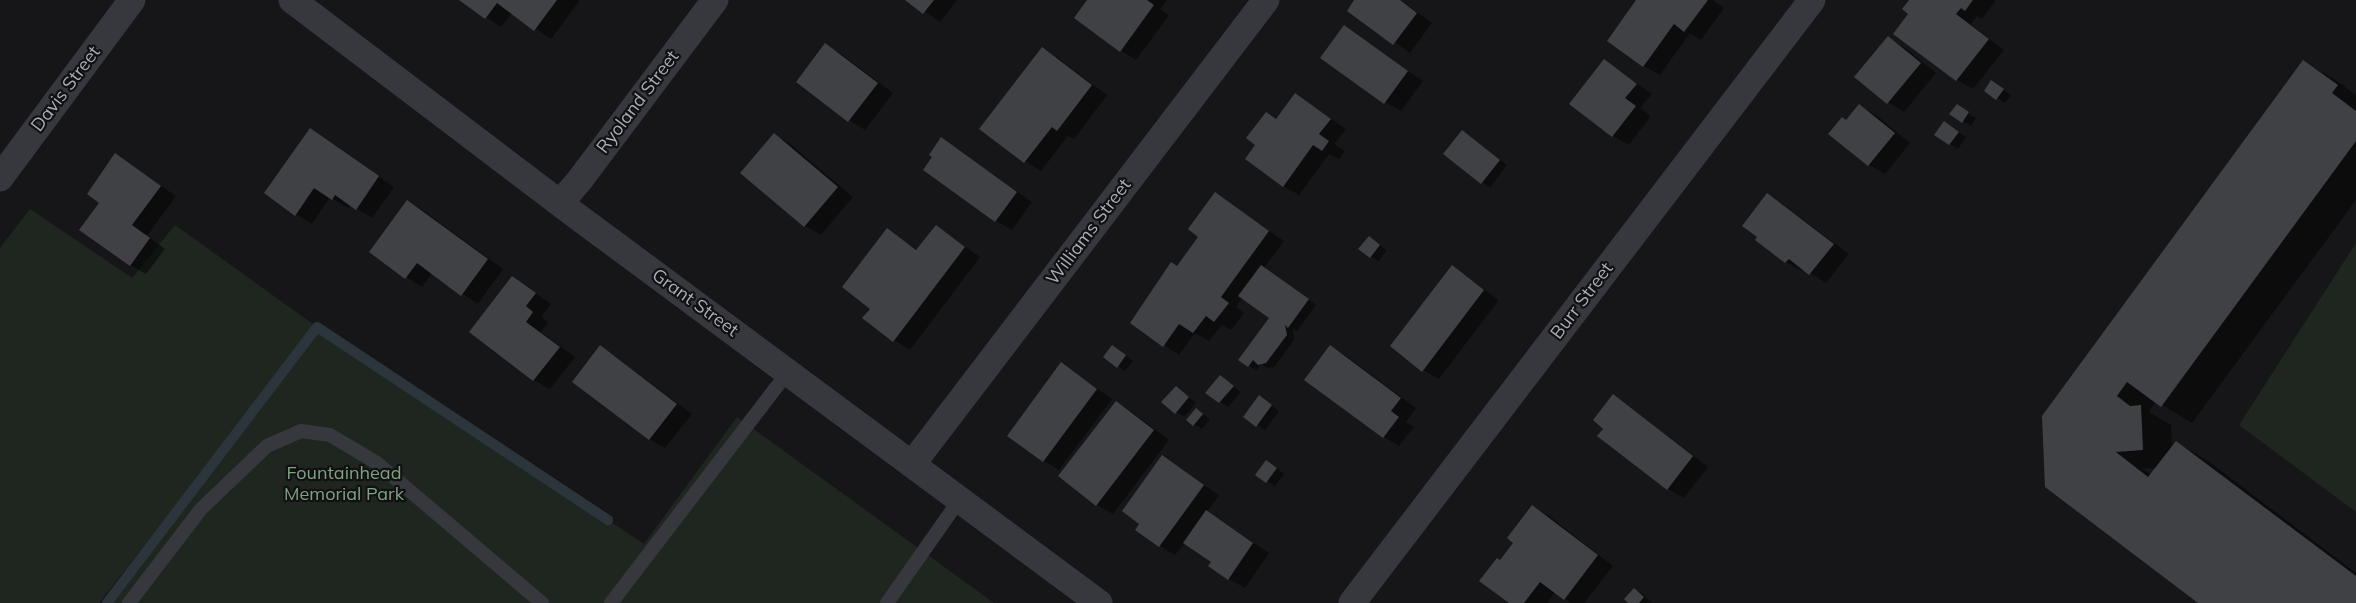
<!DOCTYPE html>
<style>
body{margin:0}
canvas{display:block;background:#161618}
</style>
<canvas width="2356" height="603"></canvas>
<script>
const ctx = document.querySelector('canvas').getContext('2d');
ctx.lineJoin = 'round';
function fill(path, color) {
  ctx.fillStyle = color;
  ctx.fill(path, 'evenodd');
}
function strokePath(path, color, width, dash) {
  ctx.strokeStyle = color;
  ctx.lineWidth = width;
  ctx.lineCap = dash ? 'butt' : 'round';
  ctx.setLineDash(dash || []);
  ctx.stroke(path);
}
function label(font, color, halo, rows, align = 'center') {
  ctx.font = font + ' Mulish,sans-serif';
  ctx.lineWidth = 4.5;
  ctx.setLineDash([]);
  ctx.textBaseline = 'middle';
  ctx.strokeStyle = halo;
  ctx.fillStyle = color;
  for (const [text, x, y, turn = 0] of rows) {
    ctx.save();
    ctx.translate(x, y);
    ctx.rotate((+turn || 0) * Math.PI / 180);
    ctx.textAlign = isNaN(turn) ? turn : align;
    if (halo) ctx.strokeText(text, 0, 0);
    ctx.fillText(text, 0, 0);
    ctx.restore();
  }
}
fill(new Path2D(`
 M30,209L132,278L175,225L317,327L644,544L737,417L994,603H107L286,366L99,603H0V248Z
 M2356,243V512L2239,425Z`), '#1e261f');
fill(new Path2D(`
 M461,0H580L551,39L512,13L501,27Z
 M908,0H957L940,22Z
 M1089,0H1167L1160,9L1169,15L1136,60L1120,50Z
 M1356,0H1401L1432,23L1410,53L1349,10Z
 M1638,0H1713L1724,8L1701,40L1690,33L1660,75L1644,66Z
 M1911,0H1996L1982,19L1977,16L1971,24L2004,50L1973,89L1957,80L1895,33L1910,14Z
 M1344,27L1423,81L1401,111L1385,102Z
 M1889,38L1905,48L1936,73L1904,112L1888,102Z
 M825,45L841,54L893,93L865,130L849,120L798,82Z
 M1042,49L1058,58L1107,95L1074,139L1068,136L1041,171L1025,161L981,128Z
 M1604,61L1652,94L1640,108L1651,116L1629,145L1613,136L1571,104Z
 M2304,62L2334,79L2356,95V200L2192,423L2156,401L2149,412L2171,425L2172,448L2176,443L2207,460L2356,573V603H2201L2047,487ZM2157,468L2152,475L2143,469Z
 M1999,87L2011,95L2005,103L1986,91Z
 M1296,95L1346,129L1334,144L1345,151L1339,159L1329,154L1299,195L1283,186Z
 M1860,106L1876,115L1910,143L1885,174L1869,165L1847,121Z
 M1965,111L1976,118L1971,126L1951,114Z
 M1952,128L1966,137L1958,149L1950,144Z
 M311,130L394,187L372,218L351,205L348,208L330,197L312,224L296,214Z
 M775,135L790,144L853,197L821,235L805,226L742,172Z
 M1470,137L1507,165L1490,188L1445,154Z
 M942,139L1032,202L1012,230L996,221L934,157Z
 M116,155L176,196L147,236L165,249L146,274L130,265L101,202Z
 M1215,194L1284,241L1264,268L1316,305L1297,331L1293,328L1294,340L1274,367L1268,368L1261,364L1257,370L1249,366L1271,318L1243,297L1236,307L1244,313L1231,330L1222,325L1209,341L1195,333L1179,355L1164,345L1178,267L1200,236Z
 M1767,195L1783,205L1849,254L1826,283L1804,269L1802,271L1786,262Z
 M408,202L424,211L503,269L478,304L432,273L422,287L406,277Z
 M936,226L980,257L910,350L894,340L872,308L887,230L918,250Z
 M1369,238L1387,250L1379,261L1371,257Z
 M1453,267L1499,300L1439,379L1423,370Z
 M513,278L551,304L541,317L548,322L541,332L575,357L550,389L534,380L471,332Z
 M600,347L616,357L692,414L665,448L649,439Z
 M1331,347L1346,356L1416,408L1406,422L1414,427L1399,446L1384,437Z
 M1120,351L1133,361L1125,371L1118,366Z
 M1062,364L1112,399L1059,470L1044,461Z
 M1220,377L1241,392L1228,407L1220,402Z
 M1176,388L1196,403L1184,417L1176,412Z
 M1614,396L1629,406L1708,467L1684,498L1668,489L1599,436L1605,429Z
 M1268,402L1279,411L1265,430L1257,425Z
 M1117,403L1132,412L1169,440L1113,514L1097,505Z
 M1197,410L1210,419L1202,429L1194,424Z
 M1163,457L1219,495L1207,512L1269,553L1245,588L1229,579L1213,562L1185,543L1175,555L1160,546Z
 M1274,466L1284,474L1275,486L1267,481Z
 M1533,507L1549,516L1613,566L1584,603H1571L1555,592L1547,603H1511L1501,562L1515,543Z
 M1635,590L1643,594L1652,603H1630Z`), '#0007');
strokePath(new Path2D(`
 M107,603L317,327L608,520`), '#2c353c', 10);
fill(new Path2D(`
 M459,0H557L534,31L497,3L485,19Z
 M905,0H934L923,14Z
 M1087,0H1147L1154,5L1120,52L1074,18Z
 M1354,0H1400L1417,13L1393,45L1347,11Z
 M1636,0H1708L1684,32L1674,24L1643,67L1607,41Z
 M1909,0H1973L1965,11L1961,8L1956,14L1989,39L1956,81L1893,34L1908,14L1902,9Z
 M1344,25L1408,71L1384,104L1320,58Z
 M1888,36L1921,63L1887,104L1854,77Z
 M825,43L878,83L848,122L796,82Z
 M1042,47L1092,85L1057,131L1052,127L1024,163L979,129Z
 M1604,59L1637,84L1625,98L1636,106L1612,137L1569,104Z
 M2303,60L2338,85L2332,93L2356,111V141L2161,407L2127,382L2117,396L2130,406L2141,405L2143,450L2116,452L2148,477L2176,441L2356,576V603H2198L2045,487L2042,416Z
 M1991,80L2004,89L1996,100L1984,91Z
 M1295,93L1331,119L1319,134L1329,141L1322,151L1313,145L1283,187L1245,159L1255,145L1246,138L1266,112L1276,119Z
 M1859,104L1895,133L1868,166L1828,134L1842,117L1846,120Z
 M1957,104L1969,112L1962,123L1949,114Z
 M1944,121L1959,132L1949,145L1934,135Z
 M310,128L379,176L356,210L335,195L332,200L314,188L295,216L264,193Z
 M1462,130L1500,160L1481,184L1443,154Z
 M774,133L838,187L804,227L740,173Z
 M941,137L1017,192L995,222L923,170L932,157L929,155Z
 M115,153L161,186L132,225L150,238L130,266L79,230L99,203L87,194Z
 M1215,192L1269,231L1221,297L1229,303L1214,322L1206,316L1193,333L1179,324L1163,347L1130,323L1171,262L1177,266L1198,237L1188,229Z
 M1767,193L1834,244L1809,275L1789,259L1785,263L1755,240L1757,237L1742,226Z
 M407,200L488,259L461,296L417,263L405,279L369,252Z
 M936,225L965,247L893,342L862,318L870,309L842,287L887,228L916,250Z
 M1369,236L1380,245L1370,258L1358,249Z
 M1261,265L1309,299L1288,328L1285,325L1287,335L1266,363L1258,365L1253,360L1248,367L1238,360L1269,318L1238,296Z
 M1452,265L1484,290L1422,372L1390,346Z
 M512,276L536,293L526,306L533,312L526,322L560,347L533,381L469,332Z
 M600,345L677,404L649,440L572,382Z
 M1112,345L1126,355L1117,368L1103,357Z
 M1330,345L1401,398L1391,411L1399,417L1383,438L1304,380Z
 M1061,362L1097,389L1043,462L1007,436Z
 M1220,375L1234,386L1219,403L1205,393Z
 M1176,386L1189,397L1175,414L1161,402Z
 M1613,394L1693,456L1667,490L1597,436L1603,429L1593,420Z
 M1259,395L1272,405L1256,427L1243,417Z
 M1116,401L1154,430L1096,506L1058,476Z
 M1196,408L1203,414L1193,426L1186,420Z
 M1162,455L1204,485L1159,547L1135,530L1139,524L1122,511Z
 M1266,460L1277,468L1266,483L1255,475Z
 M1532,505L1598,555L1564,600L1540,582L1524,603H1509L1479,581L1497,558L1500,560L1513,543L1507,538Z
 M1206,510L1253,543L1228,580L1208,566L1211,562L1183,543Z
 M1634,588L1644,597L1639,603H1628L1624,599Z`), '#404145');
strokePath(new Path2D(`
 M129,603L201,509L267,446L301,431L330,435L377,463L542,603
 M611,603L788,372
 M887,603L960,499`), '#37383d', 14);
strokePath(new Path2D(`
 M292,0L574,214L1099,603
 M0,178L132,0
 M560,203L579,181L715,0
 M913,463L1266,0
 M1352,603L1812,0`), '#37383d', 27);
label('18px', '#a8adb8', '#111113', [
 ["Davis Street",66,89,-53],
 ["Ryoland Street",638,102,-53],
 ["Williams Street",1089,232,-53],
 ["Burr Street",1582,301,-53],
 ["Grant Street",695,303,36]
]);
label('18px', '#7fa381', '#111113', [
 ["Fountainhead",344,474],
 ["Memorial Park",344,495]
]);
</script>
